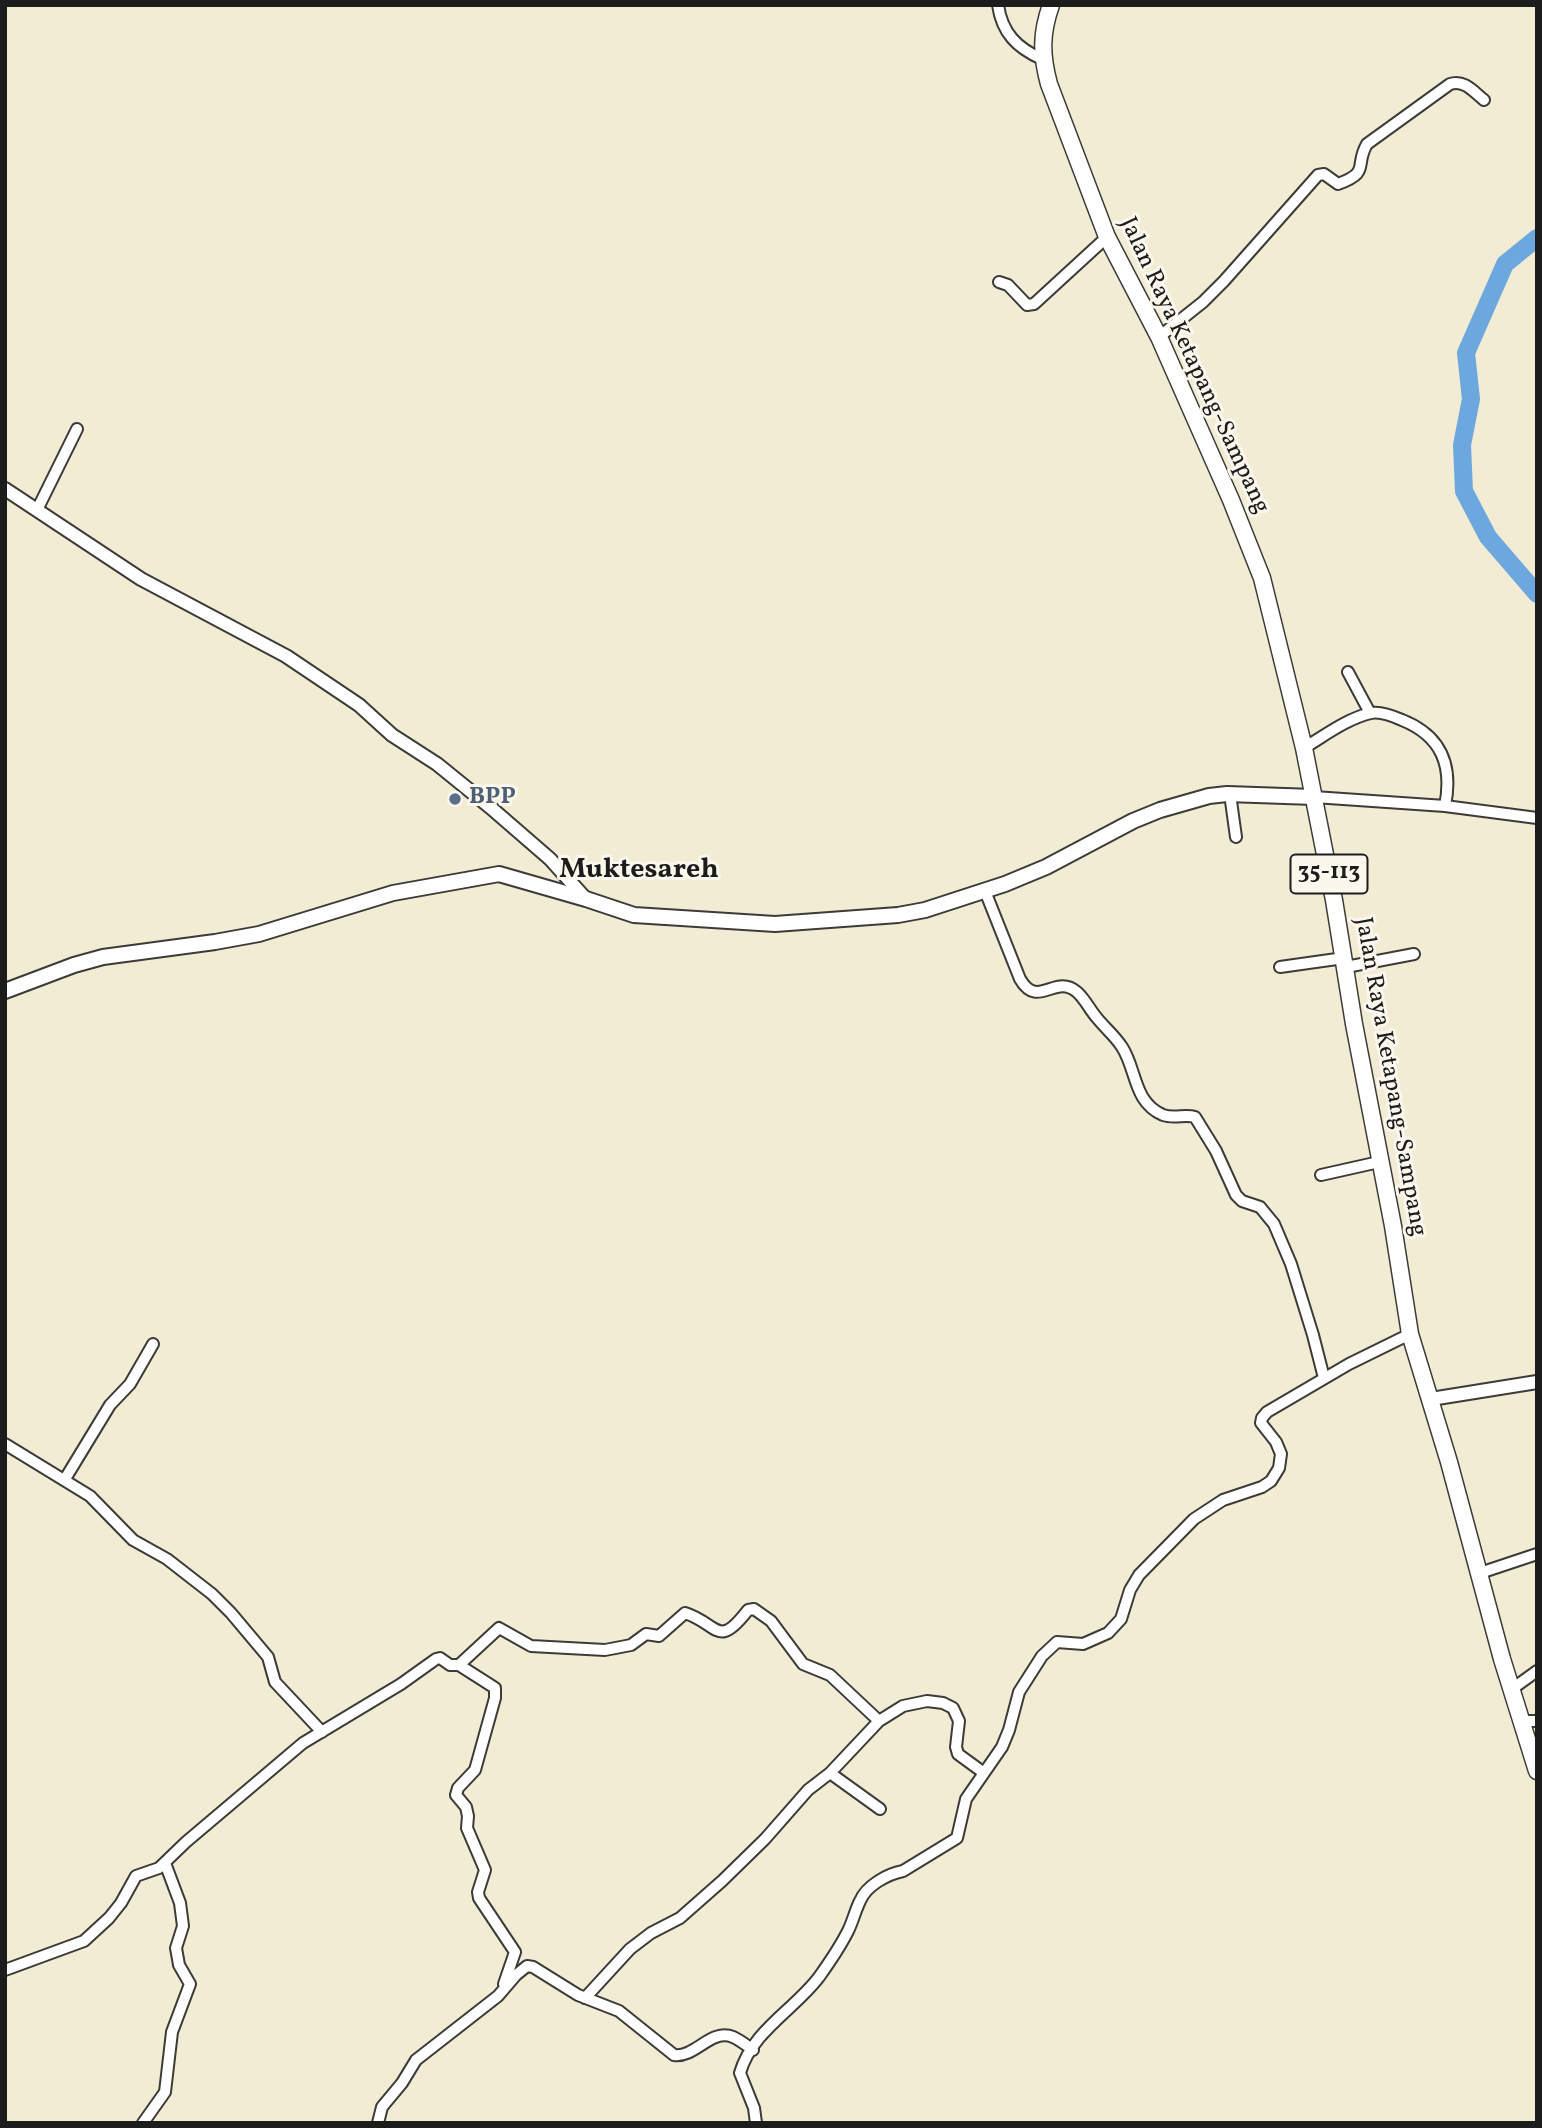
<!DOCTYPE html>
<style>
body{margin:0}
#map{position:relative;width:1542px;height:2128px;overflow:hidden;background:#f2ecd5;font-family:Vollkorn,serif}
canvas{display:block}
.frame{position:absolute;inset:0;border:7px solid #1c1c1c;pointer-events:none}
</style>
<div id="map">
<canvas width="1542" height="2128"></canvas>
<div class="frame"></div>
</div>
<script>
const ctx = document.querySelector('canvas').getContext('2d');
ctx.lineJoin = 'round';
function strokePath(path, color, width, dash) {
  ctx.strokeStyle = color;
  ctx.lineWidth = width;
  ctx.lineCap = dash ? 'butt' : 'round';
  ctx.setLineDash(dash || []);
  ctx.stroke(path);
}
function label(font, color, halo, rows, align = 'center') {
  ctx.font = font + ' Vollkorn,serif';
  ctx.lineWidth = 6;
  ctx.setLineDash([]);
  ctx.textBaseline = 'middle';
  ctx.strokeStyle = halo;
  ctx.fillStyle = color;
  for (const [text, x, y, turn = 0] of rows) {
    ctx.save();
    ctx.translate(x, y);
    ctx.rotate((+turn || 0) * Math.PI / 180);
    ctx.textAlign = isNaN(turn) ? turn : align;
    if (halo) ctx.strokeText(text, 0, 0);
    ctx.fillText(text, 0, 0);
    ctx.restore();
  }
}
strokePath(new Path2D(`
 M1537,238L1505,264L1466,353L1471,399L1462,445L1464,491L1488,537L1537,594`), '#6ca8dd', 18);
const minor = new Path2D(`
 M998,5C1002,33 1017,48 1042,59
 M999,282L1008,285L1027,305L1034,304L1107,237
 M1159,337L1203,302L1224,281L1318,175L1324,174L1338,184C1371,172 1354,166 1367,144L1450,84C1464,79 1474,92 1484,100
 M37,510L77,429
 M1348,672L1370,713
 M1304,748C1324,736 1348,718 1371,713C1381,711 1393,716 1402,720C1442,736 1453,766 1445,806
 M1230,794L1236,837
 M1314,797L1445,806L1537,818
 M985,891L1020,979C1038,1010 1055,973 1077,992C1085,999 1090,1010 1097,1018C1105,1028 1115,1036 1122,1047C1137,1070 1133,1102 1163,1115C1174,1119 1185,1114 1195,1117L1216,1151L1236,1195L1242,1201L1260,1207L1274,1224L1291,1264L1313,1335L1324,1378
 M1280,967L1344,958
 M1346,967L1414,954
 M1321,1175L1379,1162
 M5,1444L90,1496L133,1540L167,1559L212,1594L231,1613L268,1657L275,1682L322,1732
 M65,1479L110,1405L130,1384L153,1344
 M1480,1573L1537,1554
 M459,1665L495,1688V1698L475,1770L458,1788L456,1795L466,1807L468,1816L467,1828L485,1870L478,1892L479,1898L515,1952L504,1984
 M1512,1689L1537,1671
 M1522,1721H1537
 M830,1773L880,1809
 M5,1970L84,1941L109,1918L121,1903L136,1876L159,1868L186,1842L303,1743L401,1684L436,1659L440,1658L450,1665H459L499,1628L531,1646L605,1650L631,1645L646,1634L659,1636L685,1613C719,1624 717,1650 748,1610L754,1609L771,1621L803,1664L830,1675L879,1721
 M585,1998L630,1949L651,1933L680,1918L722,1881L765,1839L808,1790L830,1773L879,1721L903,1706L927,1701L943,1703L953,1708L959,1721L956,1747L958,1754L984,1773
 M143,2123L165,2092L172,2032L190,1984L179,1965L176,1948L183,1926L180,1903L165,1863
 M378,2123L382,2107L402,2083L416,2060L498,1996L516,1975L527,1966L533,1967L578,1995L619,2011L674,2055C695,2058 711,2028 733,2037C740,2040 746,2045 753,2050
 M756,2123L754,2108L740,2073C752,2031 794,2010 819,1977C829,1963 840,1947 848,1931C853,1921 855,1911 860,1901C866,1886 887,1874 903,1871L957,1838L966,1799L1002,1747L1009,1730L1019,1692L1042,1656L1057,1642L1083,1644L1108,1633L1121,1619L1130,1590L1139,1575L1194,1519L1223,1500L1262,1487L1271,1481L1279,1468L1281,1454L1276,1442L1261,1423L1262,1418L1267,1412L1349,1364L1410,1334`);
const tertiary = new Path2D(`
 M5,489L141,579L286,656L359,705L392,735L437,764L490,807L550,859L586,899
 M1431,1399L1537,1382`);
const secondary = new Path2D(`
 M5,991L74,965L103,957L215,942L259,934L393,893L499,874L586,899L634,915L775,924L898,915L925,910L1005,884L1046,867L1133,821L1160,810L1209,796L1227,794L1314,797`);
const primary = new Path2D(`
 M1051,5C1041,33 1041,55 1049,84L1107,237L1159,337L1231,500L1262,578L1304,748L1334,900L1354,1024L1393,1226L1410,1334L1449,1462L1502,1659L1537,1771`);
strokePath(minor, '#3c3b38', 14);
strokePath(tertiary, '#3c3b38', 16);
strokePath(secondary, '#3c3b38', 18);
strokePath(primary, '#3c3b38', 19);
strokePath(minor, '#fff', 10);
strokePath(tertiary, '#fff', 12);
strokePath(secondary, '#fff', 14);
strokePath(primary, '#fff', 16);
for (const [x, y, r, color] of [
 [455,799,7,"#5c6f8a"]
]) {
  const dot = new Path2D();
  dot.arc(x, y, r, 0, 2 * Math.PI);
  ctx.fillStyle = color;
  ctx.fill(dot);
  strokePath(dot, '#fbf7ec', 2.5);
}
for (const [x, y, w] of [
 [1329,874,77]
]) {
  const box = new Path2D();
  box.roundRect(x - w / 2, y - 19.5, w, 39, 5);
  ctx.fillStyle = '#fbf7ec';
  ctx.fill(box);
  strokePath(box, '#1c1c1c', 2);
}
label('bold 23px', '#1c1c1c', null, [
 ["35-113",1329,874]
]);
label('24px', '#1c1c1c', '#fbf7ec', [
 ["Jalan Raya Ketapang-Sampang",1193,366,65],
 ["Jalan Raya Ketapang-Sampang",1389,1077,80]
]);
label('bold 24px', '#4e5e75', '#fbf7ec', [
 ["BPP",469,799]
], 'left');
label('bold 28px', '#1c1c1c', '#fbf7ec', [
 ["Muktesareh",639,872]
]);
</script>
